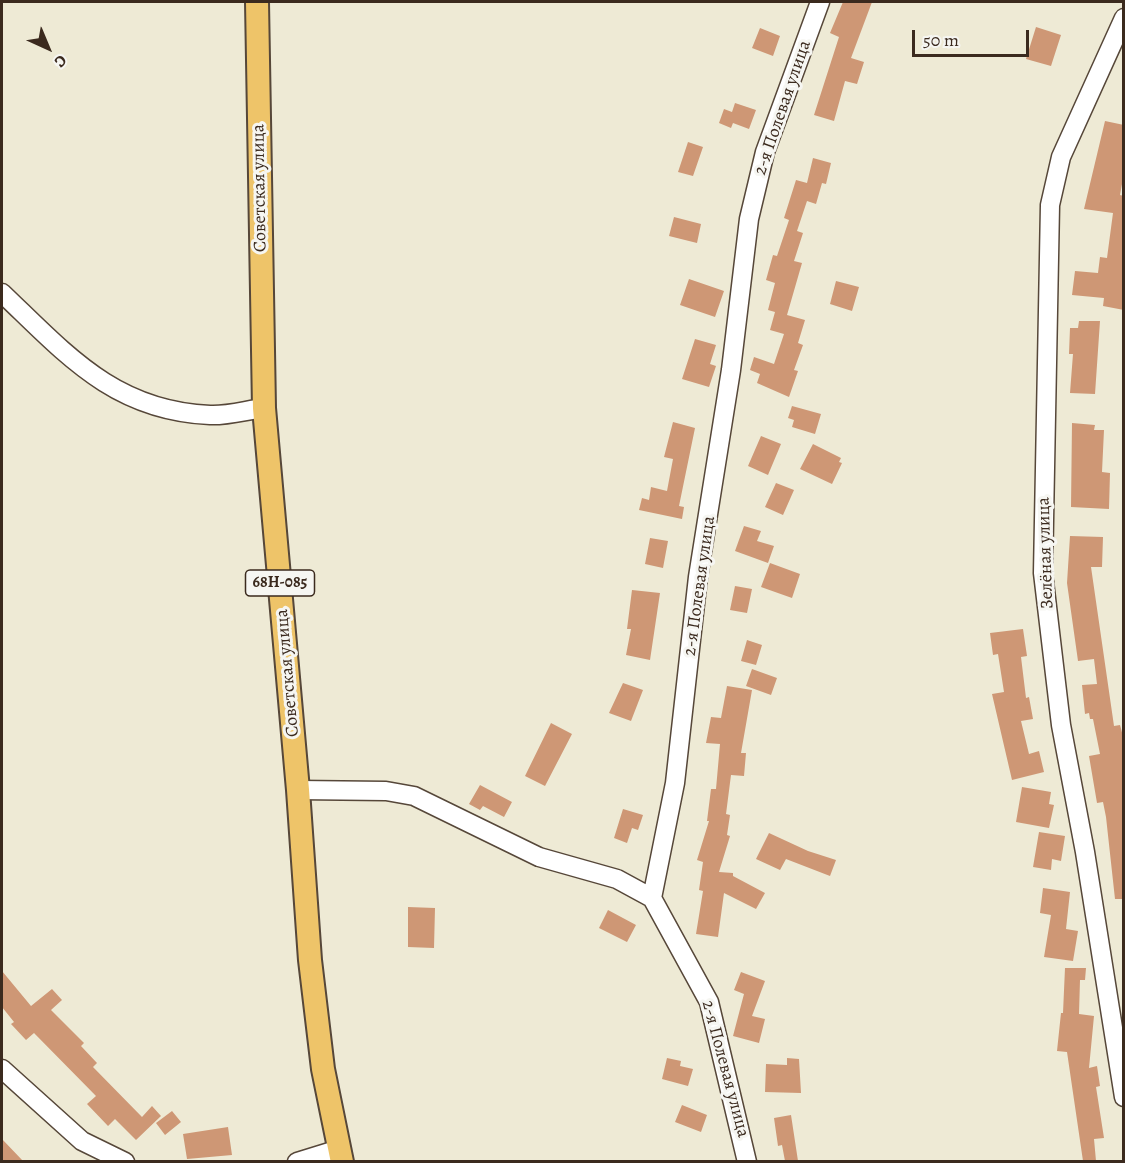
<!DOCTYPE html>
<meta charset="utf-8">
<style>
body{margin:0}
#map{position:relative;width:1125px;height:1163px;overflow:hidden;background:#eeead5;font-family:Alegreya,serif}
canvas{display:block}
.frame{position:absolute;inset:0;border:3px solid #3b2a1e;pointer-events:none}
.north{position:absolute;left:18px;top:18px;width:60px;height:60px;-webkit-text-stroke:4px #f6f6f2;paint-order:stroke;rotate:136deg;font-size:16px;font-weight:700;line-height:24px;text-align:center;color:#3b2a1e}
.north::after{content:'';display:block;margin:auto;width:21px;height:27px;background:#3b2a1e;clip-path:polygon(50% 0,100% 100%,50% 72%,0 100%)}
.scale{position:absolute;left:912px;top:30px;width:117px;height:27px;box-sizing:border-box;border:3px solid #3b2a1e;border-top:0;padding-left:8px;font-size:18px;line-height:21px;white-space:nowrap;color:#3b2a1e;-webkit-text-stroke:4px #f6f6f2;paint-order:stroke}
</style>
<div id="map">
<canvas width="1125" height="1163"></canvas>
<div class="frame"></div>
<div class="north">С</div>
<div class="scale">50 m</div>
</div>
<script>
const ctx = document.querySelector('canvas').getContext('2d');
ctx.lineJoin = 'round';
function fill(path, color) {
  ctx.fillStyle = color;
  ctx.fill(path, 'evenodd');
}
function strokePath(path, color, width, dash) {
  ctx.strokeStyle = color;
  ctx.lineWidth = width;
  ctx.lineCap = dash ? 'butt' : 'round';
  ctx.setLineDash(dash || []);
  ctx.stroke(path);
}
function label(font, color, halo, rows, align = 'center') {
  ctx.font = font + ' Alegreya,serif';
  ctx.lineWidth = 6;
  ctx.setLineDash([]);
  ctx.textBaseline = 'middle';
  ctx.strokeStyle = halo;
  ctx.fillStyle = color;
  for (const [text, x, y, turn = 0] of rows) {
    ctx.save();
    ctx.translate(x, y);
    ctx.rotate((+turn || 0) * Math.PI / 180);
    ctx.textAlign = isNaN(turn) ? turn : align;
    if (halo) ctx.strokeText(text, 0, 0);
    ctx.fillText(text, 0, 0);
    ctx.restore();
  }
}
fill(new Path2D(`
 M843,2H872L851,58L864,62L857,84L845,81L834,121L814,115L839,37L830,33Z
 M1036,27L1061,35L1051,66L1026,59Z
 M760,28L780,36L773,56L752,48Z
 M735,103L756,110L749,129L733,123L731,128L719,123L724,109L732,112Z
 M1105,121L1124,125V173L1120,195L1124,196V310L1103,306L1104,298L1072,295L1075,271L1098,273L1100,257L1107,258L1113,213L1084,209Z
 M688,142L703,147L693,176L678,172Z
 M813,158L831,163L826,184L822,183L816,204L807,201L797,231L803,233L794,261L802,263L787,315L805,320L798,343L803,345L794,370L798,371L789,397L757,383L760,374L750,370L754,357L774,364L784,334L770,330L775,312L768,310L775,283L766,280L773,255L777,256L789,220L784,218L796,180L807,183Z
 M674,217L701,224L697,243L669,236Z
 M689,279L724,291L715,317L680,305Z
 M836,281L859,287L852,311L830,304Z
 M1079,321H1100L1095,394L1070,393L1073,354H1069L1070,328H1078Z
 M695,339L716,345L710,364L716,366L709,387L682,379Z
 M792,406L821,414L815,434L792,427L794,420L788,418Z
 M673,422L695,428L679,506L684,507L682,519L639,510L642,498L649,500L651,487L667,491L673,459L664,457Z
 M1072,423L1095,425L1094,430H1104L1102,472L1110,473L1109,509L1071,507Z
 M761,436L781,444L768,475L748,466Z
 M813,444L841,458L839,462L842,463L832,484L800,469Z
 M776,483L794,490L783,515L765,507Z
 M744,526L761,531L757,541L774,546L768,563L735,551Z
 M1070,536L1103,537L1102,567H1091L1114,726L1120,725L1124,740V899H1115L1106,817L1103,802L1097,803L1089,756L1100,754L1093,719H1090L1089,713L1085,714L1082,685L1097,684L1094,659L1078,661L1067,583Z
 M650,538L668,541L663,568L645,564Z
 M770,563L800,574L792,598L761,587Z
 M735,586L752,589L747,613L730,610Z
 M632,590L660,593L650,660L626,655L631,629H627Z
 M1023,629L1027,656L1021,657L1026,698L1029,697L1033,719L1021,721L1029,754L1039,751L1044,772L1012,780L992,694L1004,692L998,654L993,655L990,633Z
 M747,640L762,645L756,665L741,661Z
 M752,669L777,678L771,695L746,686Z
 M623,683L643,690L631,721L609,713Z
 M727,686L752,690L741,753H746L744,776L731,775L726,814L730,815L727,835L730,836L719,872L733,873V876L765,893L756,909L724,893L718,937L696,934L703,891L699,890L703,862L697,860L709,821H707L711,789H716L720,744L706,743L711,717L721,718Z
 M551,723L572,734L545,786L525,776Z
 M480,785L512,802L504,817L483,806L480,810L469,804Z
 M1022,787L1051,792L1049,804L1054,805L1049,828L1016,822Z
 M623,809L643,815L638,830L632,828L627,843L614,838Z
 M1039,832L1065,836L1061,861L1052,859L1051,870L1033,867Z
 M769,833L808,851L836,860L830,876L786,859L780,870L756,859Z
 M1043,888L1070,892L1066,929L1078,931L1073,961L1044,957L1051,915L1040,913Z
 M408,907L435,908L434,948L408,947Z
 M608,910L636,925L627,942L599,928Z
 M1065,968H1086L1085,980H1080L1079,1014L1094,1016L1089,1068L1097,1066L1100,1086L1096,1087L1104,1138L1094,1139L1096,1161H1083L1067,1052L1057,1051L1061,1013H1063Z
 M2,971L31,1006L52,989L62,1000L51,1010L84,1043L81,1046L97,1063L93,1067L142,1117L152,1106L161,1116L136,1140L115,1119L108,1126L87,1104L96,1096L34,1033L26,1040L11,1024L14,1022L2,1007Z
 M741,972L765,981L752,1016L765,1019L759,1043L733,1036L744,994L734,990Z
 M667,1058L681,1061L680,1066L693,1069L688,1086L662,1079Z
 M787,1058L799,1059L801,1093L765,1092L766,1064L787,1065Z
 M682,1105L707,1115L701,1132L675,1122Z
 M172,1111L181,1122L165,1135L156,1123Z
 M791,1115L798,1161H785L782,1145L778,1146L774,1118Z
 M228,1127L232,1155L187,1159L183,1134Z
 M2,1139L23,1161H2Z`), '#ce9775');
const minor = new Path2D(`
 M1124,18L1061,157L1050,205L1043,573L1061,725L1085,852L1124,1097
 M2,293C66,354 114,411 210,415C227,416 247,410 264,408
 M298,790L386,791L414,796L539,857L617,879L652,898
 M2,1069L82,1141L125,1162
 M297,1162L339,1149
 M747,1162L709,1002L652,898L675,783L698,577L731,370L749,219L765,152L820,2`);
const major = new Path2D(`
 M257,2L264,408L298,790L310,960L323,1069L342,1162`);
strokePath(minor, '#564739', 21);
strokePath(major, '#564739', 26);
strokePath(minor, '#fff', 18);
strokePath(major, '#eec469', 22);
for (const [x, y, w] of [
 [280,583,69]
]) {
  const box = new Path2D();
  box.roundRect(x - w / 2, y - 13, w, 26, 4.5);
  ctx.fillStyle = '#f6f6f2';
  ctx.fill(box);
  strokePath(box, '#3b2a1e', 1.5);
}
label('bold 16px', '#3b2a1e', null, [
 ["68Н-085",280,583]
]);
label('18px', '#3b2a1e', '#f6f6f2', [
 ["2-я Полевая улица",783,108,-71],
 ["Советская улица",260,188,-91],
 ["Зелёная улица",1046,553,-92],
 ["2-я Полевая улица",700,586,-82],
 ["Советская улица",288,673,-95],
 ["2-я Полевая улица",725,1069,75]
]);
</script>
